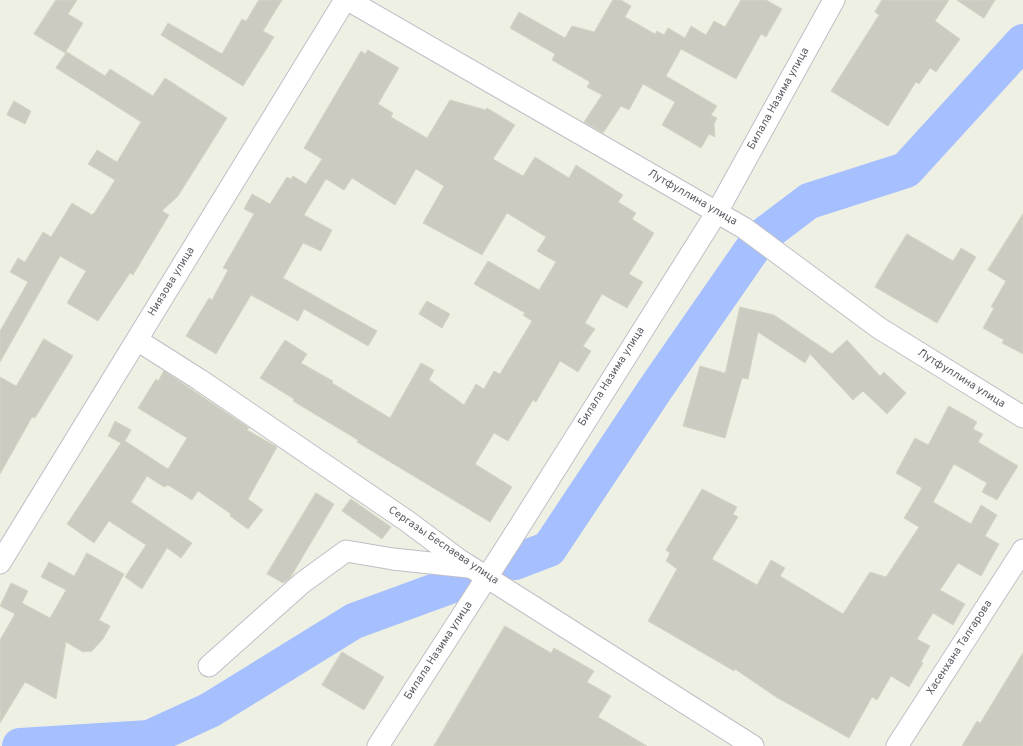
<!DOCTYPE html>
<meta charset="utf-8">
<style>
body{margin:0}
canvas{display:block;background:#eff0e4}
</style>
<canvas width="1023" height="746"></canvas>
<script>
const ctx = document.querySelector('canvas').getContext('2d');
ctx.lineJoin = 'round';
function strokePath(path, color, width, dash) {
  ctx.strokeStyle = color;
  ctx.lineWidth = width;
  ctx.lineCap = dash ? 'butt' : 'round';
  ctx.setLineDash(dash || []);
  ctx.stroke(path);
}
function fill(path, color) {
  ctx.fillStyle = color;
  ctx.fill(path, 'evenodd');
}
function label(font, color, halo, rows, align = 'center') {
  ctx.font = font + ' Overpass,sans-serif';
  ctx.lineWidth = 4;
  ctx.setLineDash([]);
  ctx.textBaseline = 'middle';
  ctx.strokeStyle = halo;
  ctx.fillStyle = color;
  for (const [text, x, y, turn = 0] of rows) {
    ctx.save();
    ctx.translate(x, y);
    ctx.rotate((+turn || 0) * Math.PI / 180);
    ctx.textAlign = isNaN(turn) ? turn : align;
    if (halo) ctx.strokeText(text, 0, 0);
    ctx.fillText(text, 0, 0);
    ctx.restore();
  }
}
strokePath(new Path2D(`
 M515,562L549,549L656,388L760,238L809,201L906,170L1023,42
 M20,746L149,738L210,710L354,621L466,580`), '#a5bfff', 36);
const building = new Path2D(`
 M56,0H77L68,14L83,23L65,53L34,34Z
 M259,0H282L263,31L274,37L243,86L161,35L168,23L222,54L242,19L246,21Z
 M613,0H621L631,6L625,17L655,34L657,31L664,35L668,28L685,38L691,26L706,35L714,21L725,27L741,0H766L782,9L766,37L761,34L736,79L681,49L666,76L717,106L711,115L717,118L714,124L715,137L709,134L701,148L662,125L675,102L643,84L629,110L621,106L603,133L584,122L602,95L587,87L590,82L552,60L555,54L510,28L519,12L565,38L572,26L594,32Z
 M882,0H949L935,21L960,39L936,72L930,68L919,84L916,82L888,126L831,91L879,15L875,12Z
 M957,0H995L984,18Z
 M368,50L399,68L378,104L393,113L391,117L427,138L450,100L486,110L487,108L515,125L493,159L523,176L535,157L569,178L576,165L623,195L618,202L636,213L632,219L654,233L629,274L643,282L627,308L602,294L585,323L595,329L583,346L591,351L578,372L560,361L536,402L533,400L508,441L494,433L475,464L512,487L490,522L357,442L358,440L293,401L294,399L260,378L285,340L307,354L301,363L333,381L332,383L390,418L421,363L434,370L429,380L464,405L476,384L484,389L494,371L500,374L532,321L523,315L525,313L474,284L488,261L539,290L556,262L537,251L546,237L507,213L482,255L423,223L444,186L416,169L395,205L352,178L344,190L326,179L304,215L332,230L321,251L303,243L283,278L377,331L368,346L304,309L298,321L251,295L216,354L186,336L209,298L212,300L228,270L223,268L254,214L244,209L252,194L270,204L287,177L291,179L293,176L306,184L322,159L304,148L361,51L365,54Z
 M67,52L105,76L110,69L153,96L165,78L227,118L178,196L162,211L169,215L133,275L130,273L98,321L67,303L86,271L60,256L0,362V331L28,282L10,272L18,258L25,262L43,232L51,237L72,203L92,215L95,212L115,180L88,164L97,150L117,162L141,122L56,68Z
 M14,101L31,111L25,124L7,115Z
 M1023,214V354L1002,343L1004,340L983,328L994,308L991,307L1006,281L988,270Z
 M907,234L953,261L961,248L976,257L937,323L875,287Z
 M427,301L450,314L442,328L419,314Z
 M740,307L774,315L832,354L847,340L880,376L884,372L906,393L887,414L863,391L853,400L810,354L805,363L758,332L748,379L742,378L725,438L683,426L700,366L725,373Z
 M44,339L73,356L35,418L32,417L0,474V377L16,386Z
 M164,371L249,428L247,430L277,447L248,499L263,510L248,529L230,516L231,514L198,491L192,500L168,485L164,487L147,476L131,502L192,543L181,558L167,548L142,589L125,577L146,545L109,521L94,543L67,524L121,443L108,436L115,421L131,430L125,441L168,469L187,438L138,408L156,379L158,381Z
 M949,406L977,422L973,429L983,434L978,442L1018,466L997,500L982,492L987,483L954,464L933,502L971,524L981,505L997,515L985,536L999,544L981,576L958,563L940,590L965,604L953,625L933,613L917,639L930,646L921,662L923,663L909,687L891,676L877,700L872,697L849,738L776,697L735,669L734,671L648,621L677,569L666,561L670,553L666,550L702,489L737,507L733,514L738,517L712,559L757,585L771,560L785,568L780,576L843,614L870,572L886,577L919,527L904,518L922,488L896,473L915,438L928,445Z
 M316,493L334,504L290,578L283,583L267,574Z
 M351,499L391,527L382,539L342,511Z
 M87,553L124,574L99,620L110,626L103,639L92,651L83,652L66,642L56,699L25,682L0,723V640L15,614L0,606L11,583L28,591L22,603L50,618L66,590L41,577L49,562L74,576Z
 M505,626L551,653L554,648L594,671L587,682L611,696L598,717L647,746H434Z
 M342,652L384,677L364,710L322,685Z
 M1023,653V746H962L977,721L980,723Z`);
fill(building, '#cbcbc1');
strokePath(building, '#d5d4c2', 1);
const minor = new Path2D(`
 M348,0L744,228L879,328L1023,417
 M137,340L200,380L407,521L458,559L753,746
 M0,563L345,0
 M209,666L302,583L346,551L393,559L468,567
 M378,746L509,543L717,212L834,0
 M897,746L1023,550`);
strokePath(minor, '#bebfc6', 23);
strokePath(minor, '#fff', 21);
label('11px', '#5c5e66', '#fff', [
 ["Билала Назима улица",779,99,-61],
 ["Лутфуллина улица",692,198,30],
 ["Ниязова улица",172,282,-59],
 ["Билала Назима улица",612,377,-58],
 ["Лутфуллина улица",961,379,32],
 ["Сергазы Беспаева улица",443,546,34],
 ["Хасенхана Талгарова",960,648,-57],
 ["Билала Назима улица",439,651,-57]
]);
</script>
